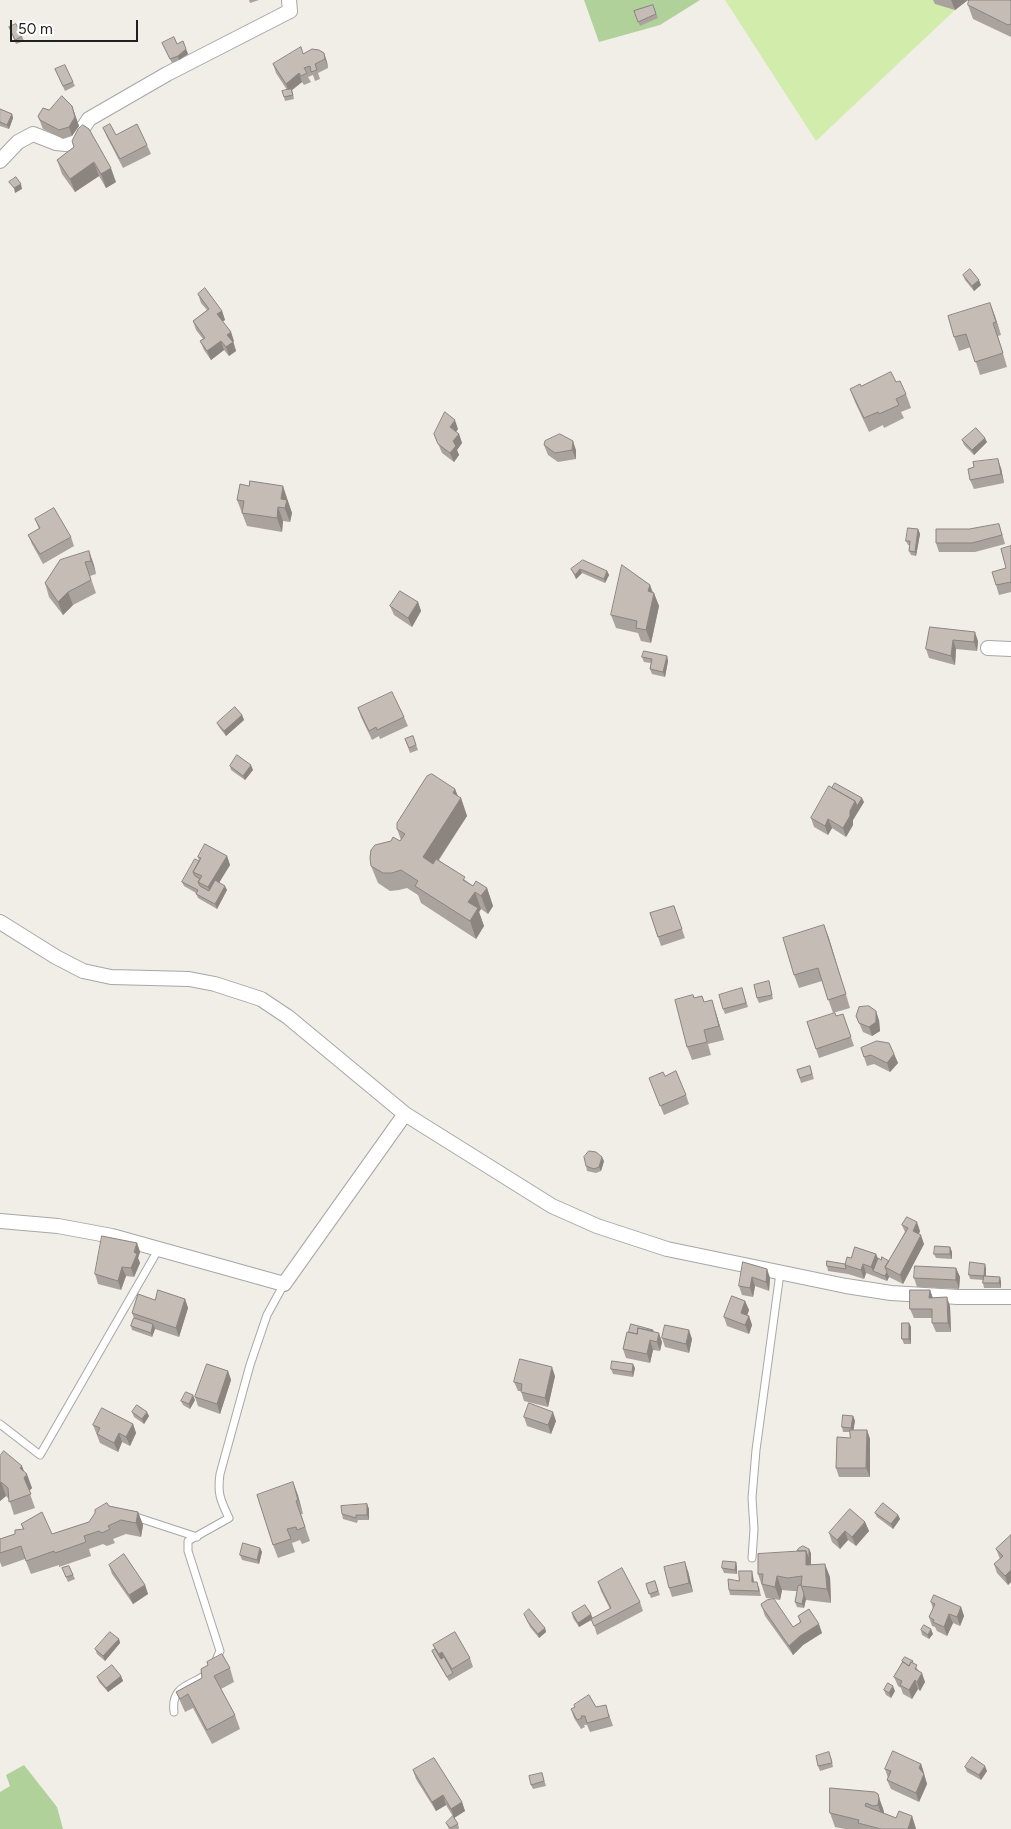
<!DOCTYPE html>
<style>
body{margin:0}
#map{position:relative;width:1011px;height:1829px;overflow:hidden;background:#f1ede7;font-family:Figtree,sans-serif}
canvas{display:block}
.scale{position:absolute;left:10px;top:20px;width:128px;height:22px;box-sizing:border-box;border:2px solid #202020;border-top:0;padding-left:6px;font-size:15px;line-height:18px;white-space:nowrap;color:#202020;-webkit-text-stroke:4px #fff;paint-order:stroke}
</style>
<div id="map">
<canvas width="1011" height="1829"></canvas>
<div class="scale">50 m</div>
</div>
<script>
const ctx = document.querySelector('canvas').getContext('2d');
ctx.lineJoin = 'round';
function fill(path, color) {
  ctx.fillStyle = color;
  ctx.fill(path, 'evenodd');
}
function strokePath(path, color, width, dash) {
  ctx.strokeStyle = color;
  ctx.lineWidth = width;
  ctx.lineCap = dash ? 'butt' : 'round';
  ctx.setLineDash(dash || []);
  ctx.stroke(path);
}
fill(new Path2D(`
 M725,0H935L955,10L816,141Z`), '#d2edab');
fill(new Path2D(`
 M584,0H700L660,25L599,42Z
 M24,1765L57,1807L63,1829H0V1792L10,1786L6,1775Z`), '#b0d29a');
const service = new Path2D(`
 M0,1424L40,1455L158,1250
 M133,1516L197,1537
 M752,1558L754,1529L752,1498L756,1450L780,1273
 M174,1712C170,1682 197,1686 211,1670C215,1665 217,1657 220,1651L188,1551V1541L229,1518C221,1501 217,1494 220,1474L250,1365L267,1315L284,1284`);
const minor = new Path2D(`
 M0,161L18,142L33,134L56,143L66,144L75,140L89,119L167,74L290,11L289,0
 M988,648L1011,649
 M0,922L56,957L83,971L111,977L189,979L215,984L261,999L288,1017L405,1114L552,1206L597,1226L667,1249L846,1286L891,1293L958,1297H1011
 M0,1221L58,1226L112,1236L284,1284L405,1114`);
strokePath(service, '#a7a7a7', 9);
strokePath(minor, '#a7a7a7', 16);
strokePath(service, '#fff', 7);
strokePath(minor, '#fff', 14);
fill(new Path2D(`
 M249,0H259L250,3Z
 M933,0H968L955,10L935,4Z
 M1011,0V37L973,19L968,5Z
 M653,5L658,18L640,26L634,11Z
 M9,27L22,36L24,41L16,44Z
 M162,43L177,44L186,49L188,54L179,60L172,63Z
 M324,53L327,62L328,68L318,73L320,79L315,81L313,75L308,77L311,82L304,85L302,82L292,90L294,99L285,101L284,97L287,90L276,73L273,64L303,54Z
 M55,69L73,82L75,86L65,91Z
 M72,106L79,126L72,136L63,139L43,129L38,116L49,110Z
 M0,109L12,114L13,118L9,129L0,126Z
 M103,128L116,135L147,145L151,154L123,168L107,137Z
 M74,147L116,182L106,188L99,176L75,192L62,174L57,160Z
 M963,275L981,285L974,291L965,280Z
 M198,294L222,311L225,320L222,322L231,332L236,351L229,356L224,350L211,360L204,350L200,341L203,339L196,330L193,321L207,310L201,303Z
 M990,303L1001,335L998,336L1007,367L980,375L971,347L959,351L954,337Z
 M896,382L906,394L911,408L901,412L904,418L884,428L883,425L869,432L855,402L850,389L861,386Z
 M458,429L456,432L459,434L462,443L457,450L459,455L454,462L442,453L434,434Z
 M962,440L987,442L974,455L964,445Z
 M544,445L576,450V459L558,462L548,455Z
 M974,467L1001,468L1004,483L974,489L970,480Z
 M237,500H288V502L292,513L290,522L283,521L282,532L247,526Z
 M35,519L71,537L74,546L43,564L32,544L28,535L39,529Z
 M918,529L920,534L916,556L911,555L909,551L910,545H908L906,541Z
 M1002,533L1005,544L975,552H939L936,543Z
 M1011,546V592L999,595L996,585L1006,568Z
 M89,551L96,574L90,576L96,593L73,605L63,615L49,597L45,583Z
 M571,569L607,571L609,575L605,583L582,573L576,579Z
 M650,585L659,606L651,643L641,641L638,633L616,628L611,615Z
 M418,602L421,611L412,627L394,615L390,606Z
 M930,627L978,641L977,651L956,649L955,665L929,658L926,649Z
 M667,656L668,661L665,677L652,674L650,669L651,663L644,662L642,657Z
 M358,708L404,717L408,726L380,739L379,736L372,740L361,717Z
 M242,715L244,720L226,736L219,727L217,723Z
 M413,736L418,750L410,753L405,739Z
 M230,766L253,770L245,780L231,770Z
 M455,789L458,796L461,798L467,816L439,860L473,886L487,888L493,906L488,914L481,909L479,912L484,926L476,939L421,903L418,895L407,888L399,890L390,891L378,883L371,866L400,841L401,840L397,829Z
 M864,802L853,820V825L846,837L832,828L828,835L814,827L811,818Z
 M227,856L230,865L219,882L227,890L217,909L198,898L196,893L184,886L182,882L199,861L198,857Z
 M674,906L685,938L661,946L650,913Z
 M824,925L850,1008L833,1013L822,981L799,988L794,975Z
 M769,981L773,999L759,1003L757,998Z
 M742,988L748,1007L725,1014L723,1009Z
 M702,996L704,1002L716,1013L724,1040L708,1044L711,1055L692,1060L687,1047L694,998Z
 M843,1014L854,1046L819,1058L816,1049Z
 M856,1016L879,1020L880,1031L872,1036L863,1032Z
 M861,1048L894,1054L898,1063L890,1072L874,1064L867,1066Z
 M810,1066L814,1079L801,1083L797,1070Z
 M665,1076L686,1095L689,1104L664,1115L649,1078Z
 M604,1161L601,1171L596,1173L587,1171L586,1166Z
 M902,1225L920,1231L919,1234L924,1244L903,1284L889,1277L887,1281L866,1273L864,1279L848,1274L828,1271L827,1266L845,1264L851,1258L876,1254L878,1258L881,1260L889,1261L905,1232Z
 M137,1243L140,1252L138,1258L140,1263L134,1277L126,1276L121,1290L98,1284L95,1274Z
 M950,1247L952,1252V1259L936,1258L934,1254Z
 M956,1268L960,1277L959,1289L917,1287L914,1278Z
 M986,1268V1276L1001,1281V1288H984L983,1283V1280L970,1279L969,1275Z
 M767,1269L770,1278L769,1291L755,1286L753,1297L742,1295L739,1286Z
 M930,1290L933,1298L950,1306L951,1332H936L932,1323V1318H914L910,1309Z
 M185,1299L188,1308L179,1337L155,1329L152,1337L132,1330L131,1326L134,1318L132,1313L155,1300Z
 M745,1301L749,1310L747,1315L749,1316L752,1325L749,1334L727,1326L724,1317Z
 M909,1323L911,1327V1344H904L902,1339Z
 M654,1332L662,1342L660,1351L653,1350L650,1363L626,1358L623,1349Z
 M662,1338L692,1339L689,1353L665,1347Z
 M635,1368L633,1377L613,1374L611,1369Z
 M228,1371L231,1380L220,1414L198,1406L195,1397Z
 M555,1376L548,1407L524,1401L521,1391H518L514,1382Z
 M195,1400L190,1409L183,1405L181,1401Z
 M132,1412L149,1416L144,1424L134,1417Z
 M853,1416L855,1421L853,1430H867L870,1439V1477H839L836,1468L850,1438V1432H843L842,1427Z
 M524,1417L556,1421L551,1434L527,1426Z
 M133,1424L136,1433L130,1446L122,1442L118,1452L100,1443L93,1425Z
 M0,1456L24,1472L32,1488L29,1491L35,1508L14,1515L9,1499L6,1496L0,1501Z
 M293,1482L303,1514H301L310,1541L302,1544L300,1540L292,1543L295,1552L278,1558L273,1545Z
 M367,1504L369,1509V1520H358L357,1523L343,1519L342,1514Z
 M109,1506L138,1512L143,1525L141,1537L126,1534L113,1539L115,1543L107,1546L103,1544L89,1549L91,1556L59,1567V1565L31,1574L25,1559L2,1567L0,1562V1539L15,1534L23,1529L21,1524L52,1534L89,1522Z
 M875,1513L898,1515L900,1519L893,1529L877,1517Z
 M865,1522L869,1531L856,1546L848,1540L840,1549L832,1542L829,1533Z
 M1011,1535V1582L1008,1585L997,1573L994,1564L1000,1559L996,1549Z
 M260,1548L262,1552L259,1564L242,1560L240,1555Z
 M811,1553V1565L830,1577L831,1603L806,1600V1599L804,1608L797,1607L795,1602L797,1591H793L782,1590L780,1600L766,1598L758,1574Z
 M736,1562L737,1567V1574L724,1573L722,1568Z
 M109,1565L145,1585L148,1594L133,1604L112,1574Z
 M69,1566L75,1579L68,1582L62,1568Z
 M688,1571L693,1592L672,1597L669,1588Z
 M753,1576L754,1582L759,1587L761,1596L730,1595L729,1590L739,1581Z
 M655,1581L660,1595L651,1598L646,1584Z
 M598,1582L640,1602L643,1611L597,1635L592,1619L579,1627L573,1618L572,1613L592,1618L610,1609L601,1591Z
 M931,1602L961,1607L964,1616L960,1626L953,1623L947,1636L937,1631L935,1627L932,1626L929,1617L933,1609Z
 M762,1607L793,1627L800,1622L798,1616L822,1633L803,1645L793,1655L765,1616Z
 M524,1614L545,1628L546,1632L539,1638L530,1627Z
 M921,1630L933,1634L929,1639L922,1635Z
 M119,1639L120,1643L105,1661L97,1654L95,1649Z
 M433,1645L470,1658L473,1667L449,1681L434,1656L432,1651L435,1649Z
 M902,1661L913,1663L919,1671L925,1682L920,1691L918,1689L912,1699L903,1694L901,1688L898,1686L894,1677L902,1663Z
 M207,1662L230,1668L234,1682L221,1689L235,1715L240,1729L212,1744L193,1708L185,1712L176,1692L202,1678L208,1665Z
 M121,1676L123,1681L108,1692L99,1682L97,1677Z
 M884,1690L895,1691L891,1698L886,1695Z
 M596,1707L609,1714L613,1726L590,1732L587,1725H584L585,1727L581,1729L574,1718L571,1709Z
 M831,1757L833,1767L820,1771L818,1766Z
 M921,1764L927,1784L919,1802L891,1789L887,1780L888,1778L885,1769Z
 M965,1767L987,1771L981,1780L967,1772Z
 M413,1770L462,1802L465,1811L454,1818L446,1805L436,1811L416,1779Z
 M542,1773L546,1786L533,1789L531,1785Z
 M875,1792L883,1808L884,1813L896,1818L912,1816L916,1829H845L835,1827L830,1813Z
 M446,1823L458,1824L459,1828L458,1829H449Z`), '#aaa29d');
fill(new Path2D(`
 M951,0H968L955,10Z
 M186,49L188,54L179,60L178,56Z
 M324,53L327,62L328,68L325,59Z
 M299,73L302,82L292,90L294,99L293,95L289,93L286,84Z
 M72,106L79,126L72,136L69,127Z
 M12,114L13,118L9,129L7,125Z
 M94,162L99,176L75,192L70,179Z
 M111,168L116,182L106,188L101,174Z
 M21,184L22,189L15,193L14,188Z
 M979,280L981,285L974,291L972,286Z
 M990,303L995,316L1001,335L996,322Z
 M222,311L225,320L220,323L217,314Z
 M231,332L234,341L232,343L233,342L236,351L229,356L226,347L227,335Z
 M221,341L224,350L211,360L207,351Z
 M455,420L458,429L453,436L450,427Z
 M459,434L462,443L457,450L459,455L454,462L450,453L453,441Z
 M985,438L987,442L974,455L972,450Z
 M573,441L576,450V459L572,450Z
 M998,459L1001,468L1004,483L1001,474Z
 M283,486L292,513L290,522L281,499Z
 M278,507L283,521L282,532L277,518Z
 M918,529L920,534L916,556L915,552Z
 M89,551L94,565L96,574L91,561Z
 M580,569L582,573L576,579L575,575Z
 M607,571L609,575L605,583L604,579Z
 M650,585L653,596L654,593L659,606L651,643L646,630L648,591Z
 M68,592L73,605L63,615L58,602Z
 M418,602L421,611L412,627L408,618Z
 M975,632L978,641L977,651L974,642Z
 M953,640L956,649L955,665L951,656Z
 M667,656L668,661L665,677L663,672Z
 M242,715L244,720L226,736L224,731Z
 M251,765L253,770L245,780L243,776Z
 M455,789L459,800L461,798L467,816L429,874L423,857Z
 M862,798L864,802L853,820V825L846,837L843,828L850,811L855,801Z
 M828,819L832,828L828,835L825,826Z
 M227,856L230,865L211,896L208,887Z
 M225,886L227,890L217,909L215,904Z
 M487,888L493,906L488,914L481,896Z
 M475,892L481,909L479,912L484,926L476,939L470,921L468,902Z
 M824,925L829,938L850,1008L846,994Z
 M712,1000L716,1013L724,1040L719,1026Z
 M876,1011L879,1020L880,1031L872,1036L869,1027Z
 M894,1054L898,1063L890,1072L887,1063Z
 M602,1157L604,1161L601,1171L599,1167Z
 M917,1222L920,1231L916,1240L913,1231Z
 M921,1235L924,1244L903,1284L900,1275Z
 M137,1243L140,1252L138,1258L140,1263L134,1277L131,1268Z
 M950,1247L952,1252V1259L950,1254Z
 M876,1254L879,1263L873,1271L871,1267Z
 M863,1264L866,1273L864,1279L861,1270Z
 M985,1264L986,1268V1281L984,1276Z
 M122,1267L126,1276L121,1290L118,1281Z
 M956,1268L960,1277L959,1289L956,1280Z
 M767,1269L770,1278L769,1291L766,1282Z
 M887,1272L889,1277L887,1281L885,1276Z
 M752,1277L755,1286L753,1297L750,1288Z
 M1000,1277L1001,1281V1288L999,1283Z
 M930,1290L933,1299L929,1298Z
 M947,1297L950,1306L951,1332L948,1323Z
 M185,1299L188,1308L179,1337L176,1328Z
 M745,1301L749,1310L745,1322L741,1313Z
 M749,1316L752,1325L749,1334L745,1325Z
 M909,1323L911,1327V1344L909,1339Z
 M153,1324L155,1329L152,1337L151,1333Z
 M689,1330L692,1339L689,1353L686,1344Z
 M659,1333L662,1342L660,1351L657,1342Z
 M650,1340L653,1350L650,1363L647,1354Z
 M633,1364L635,1368L633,1377L632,1372Z
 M552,1367L555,1376L548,1407L545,1398Z
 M228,1371L231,1380L220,1414L217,1404Z
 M193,1395L195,1400L190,1409L189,1404Z
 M147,1412L149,1416L144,1424L142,1419Z
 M553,1412L556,1421L551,1434L548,1425Z
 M853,1416L855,1421L853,1433L851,1428Z
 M133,1424L136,1433L130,1446L126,1437Z
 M867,1430L870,1439V1477L866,1468Z
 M119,1433L122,1442L118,1452L114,1443Z
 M22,1466L26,1476L27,1474L32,1488L29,1491L20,1468Z
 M1,1482L6,1496L0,1501V1483Z
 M293,1482L298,1495L303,1514L298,1500Z
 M367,1504L369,1509V1520L367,1515Z
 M138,1512L143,1525L141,1537L136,1523Z
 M898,1515L900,1519L893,1529L891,1524Z
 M865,1522L869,1531L856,1546L852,1537Z
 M845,1531L848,1540L840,1549L837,1540Z
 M260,1548L262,1552L259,1564L257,1560Z
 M809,1549L811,1553V1578L806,1565V1551Z
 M685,1562L688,1571L693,1592L689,1583Z
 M736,1562L737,1567V1574L735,1570Z
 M825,1564L830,1577L831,1603L827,1589Z
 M1011,1570V1582L1008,1585L1005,1576Z
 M752,1571L753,1576L754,1586L752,1582Z
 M777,1576L782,1590L780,1600L775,1587Z
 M145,1585L148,1594L133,1604L129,1595Z
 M804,1594L806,1599L804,1608L802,1604Z
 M961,1607L964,1616L960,1626L957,1617Z
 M591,1614L593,1619L579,1627L578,1623Z
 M949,1614L953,1623L947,1636L944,1627Z
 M819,1624L822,1633L803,1645L793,1655L789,1646L800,1636Z
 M545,1628L546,1632L539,1638L538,1634Z
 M931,1629L933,1634L929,1639L928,1635Z
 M119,1639L120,1643L105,1661L103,1656Z
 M442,1652L445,1661L442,1663L439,1654Z
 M922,1673L925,1682L920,1691L917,1682Z
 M121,1676L123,1681L108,1692L106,1688Z
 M915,1680L918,1689L912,1699L909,1690Z
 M893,1686L895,1691L891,1698L889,1693Z
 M921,1764L924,1773L922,1777L919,1768Z
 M985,1766L987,1771L981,1780L979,1775Z
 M924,1774L927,1784L919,1802L916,1793Z
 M878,1794L884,1812L883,1818L878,1805Z
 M443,1795L446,1805L436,1811L432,1802Z
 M462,1802L465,1811L454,1818L451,1809Z
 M912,1816L916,1829H908Z`), '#8b847f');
const building = new Path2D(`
 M969,0H1011V24L1008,25L968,5Z
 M653,5L656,14L638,22L634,11Z
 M16,24L22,36L15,40L9,27Z
 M174,37L177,44L183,41L186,49L178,56L170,59L162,43Z
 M301,47L303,54L312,49L319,50L324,53L325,59L315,64L317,70L311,72L310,66L304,68L307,73L301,76L299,73L286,84L273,64Z
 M65,65L73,82L63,86L55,69Z
 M291,89L293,95L284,97L282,91Z
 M62,96L72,106L75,117L69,127L59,130L40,120L38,116L43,108L49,110Z
 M0,109L12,114L7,125L0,122Z
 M110,124L116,135L137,124L147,145L120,159L103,128Z
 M83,125L89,129L111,168L101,174L94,162L70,179L57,160L74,147L72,141L78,129Z
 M16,177L21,184L14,188L9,182Z
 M970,269L979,280L972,286L963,275Z
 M205,288L222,311L217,314L231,332L227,335L233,342L226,347L221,341L207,351L200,341L205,338L193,321L209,309L198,294Z
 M990,303L996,322L993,323L1003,353L975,362L966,334L954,337L948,316Z
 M891,372L896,382L900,381L906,394L896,399L899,405L879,414L878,412L864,418L850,389L860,384L861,386Z
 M445,412L455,420L450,427L459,434L453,441L456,446L450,453L438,444L434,434Z
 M976,428L985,438L972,450L962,440Z
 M560,434L573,441L572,450L555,453L544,445L545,441Z
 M998,459L1001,474L970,480L968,469L974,467L973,462Z
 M250,481L283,486L281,499L287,500L285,508L278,507L277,518L242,513L244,501L237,500L240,484L249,486Z
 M54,508L71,537L40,554L28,535L40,528L35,519Z
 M999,524L1002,535L972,543H936V529H969Z
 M908,528L918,529L915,552L909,551L910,541H906Z
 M1011,546V582L996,585L992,572L1006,568L1001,549Z
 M89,551L91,561L85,562L91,580L68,592L58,602L45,583L60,560Z
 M583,560L607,571L604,579L580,569L575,575L571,569Z
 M622,565L650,585L648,591L654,593L646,630L636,628L637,621L611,615Z
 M400,591L418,602L408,618L390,606Z
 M930,627L975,632L974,642L953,640L951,656L926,649Z
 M644,651L667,656L663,672L650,669L652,659L642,657Z
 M392,692L404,717L377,730L376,727L369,731L358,708Z
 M235,707L242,715L224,731L217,723Z
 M413,736L416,745L409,748L405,739Z
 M237,755L251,765L243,776L230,766Z
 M432,774L455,789L453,793L461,798L423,857L433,864L436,859L465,877L463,880L473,886L476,881L487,888L481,896L475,892L468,902L478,908L470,921L415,886L418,881L401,870L392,873H383L371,866L370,858L371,850L375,845L391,841L393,837L400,841L405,834L397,829V823L427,776Z
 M835,783L862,798L857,806L855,801L832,788Z
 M829,786L855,801L850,811V816L843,828L828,819L825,826L811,818Z
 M205,844L227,856L208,887L198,882L202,876L193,872L201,858L198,857Z
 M195,859L199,861L193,872L195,876L200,879L198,882L200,886L209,891L215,880L225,886L215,904L196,894L198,890L182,882Z
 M674,906L682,929L658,937L650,913Z
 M824,925L846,994L828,1000L818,968L794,975L783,938Z
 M769,981L772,995L757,998L754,985Z
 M742,988L746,1003L723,1009L719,995Z
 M693,995L694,998L702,996L704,1002L712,1000L719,1026L704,1030L707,1042L687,1047L675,1000Z
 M869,1006L876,1011V1022L869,1027L859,1023L856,1016L859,1007Z
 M835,1013L836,1016L843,1014L851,1037L816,1049L807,1022Z
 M877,1041L889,1043L894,1054L887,1063L871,1055L864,1057L861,1048Z
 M810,1066L812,1074L800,1078L797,1070Z
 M676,1071L686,1095L660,1106L649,1078L663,1072L665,1076Z
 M589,1151L596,1152L602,1157L599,1167L594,1169L586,1166L584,1157Z
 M907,1217L917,1222L913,1231L921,1235L900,1275L885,1267L908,1228L902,1225Z
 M102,1236L137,1243L134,1252L137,1254L131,1268L122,1267L118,1281L95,1274Z
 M935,1246L950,1247V1254H934Z
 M855,1247L876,1254L871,1267L863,1264L861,1270L845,1265L847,1257L851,1258Z
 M882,1257L889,1261L885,1267L887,1272L885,1276L873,1271L878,1258L881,1260Z
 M827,1261L845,1264L846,1269L827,1266Z
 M743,1262L767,1269L766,1282L752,1277L750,1288L739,1286Z
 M970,1262L985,1264L984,1276L969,1275Z
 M915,1266L956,1268V1280L914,1278Z
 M984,1276L1000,1277L999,1283H983Z
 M158,1290L185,1299L176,1328L132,1313L138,1294L155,1300Z
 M910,1290H930L929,1298L947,1297L948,1323H932V1309H910Z
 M732,1296L745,1301L741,1313L749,1316L745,1325L724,1317Z
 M134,1318L153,1324L151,1333L131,1326Z
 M902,1323H909V1339H902Z
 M631,1324L653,1330V1331L638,1328L637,1334L629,1332Z
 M665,1325L689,1330L686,1344L662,1338Z
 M638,1328L659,1333L657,1342L650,1340L647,1354L623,1349L627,1332L637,1334Z
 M520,1359L552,1367L545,1398L521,1392L522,1384L514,1382Z
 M612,1361L633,1364L632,1372L611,1369Z
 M207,1364L228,1371L217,1404L195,1397Z
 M186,1392L193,1395L189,1404L181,1401Z
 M529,1403L553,1412L548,1425L524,1417Z
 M137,1405L147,1412L142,1419L132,1412Z
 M102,1408L133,1424L126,1437L119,1433L114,1443L97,1434L100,1428L93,1425Z
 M843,1415L853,1416L851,1428L842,1427Z
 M850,1430H867L866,1468H836L837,1437L850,1438Z
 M4,1451L22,1466L20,1468L27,1474L24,1478L31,1494L9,1502L8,1488L1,1482L0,1483V1456Z
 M293,1482L298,1500L296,1501L305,1527L297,1530L296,1527L287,1529L291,1539L273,1545L257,1495Z
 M107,1503L109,1506L138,1512L136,1523L121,1520L108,1526L110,1529L102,1533L99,1531L84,1536L86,1542L55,1553L54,1551L26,1561L21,1546L0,1553V1539L15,1534V1530L24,1529L21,1524L42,1512L52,1534L89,1522L95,1513V1510Z
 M883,1503L898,1515L891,1524L875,1513Z
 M367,1504V1515H356V1518L342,1514L341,1506Z
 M850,1509L865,1522L852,1537L845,1531L837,1540L829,1533Z
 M1011,1535V1570L1005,1576L994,1564L1003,1556L996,1549Z
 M243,1543L260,1548L257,1560L240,1555Z
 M803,1546L809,1549V1560L806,1551H797L798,1549Z
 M806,1551V1565L825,1564L827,1589L801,1586L802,1576L788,1578L777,1576L775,1587L762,1584L763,1574H758V1554Z
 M124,1554L145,1585L129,1595L109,1565Z
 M723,1561L736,1562L735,1570L722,1568Z
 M685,1562L689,1583L669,1588L664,1567Z
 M69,1566L73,1575L66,1577L62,1568Z
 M622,1568L640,1602L594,1626L591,1619L611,1608L598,1582Z
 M739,1571H752V1582H757L759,1591L729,1590L728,1579L739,1581Z
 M655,1581L658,1591L649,1594L646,1584Z
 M801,1585L804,1594L802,1604L795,1602L798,1586Z
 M934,1595L961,1607L957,1617L949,1614L944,1627L933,1622L934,1620L929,1617L935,1604L931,1602Z
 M774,1599L793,1627L801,1622L798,1616L809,1609L819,1624L800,1636L789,1646L762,1607L761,1604L767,1600Z
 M585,1605L591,1614L578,1623L572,1613Z
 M529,1609L545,1628L538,1634L528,1622L524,1614Z
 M924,1625L931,1629L928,1635L921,1630Z
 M110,1632L119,1639L103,1656L95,1649Z
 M455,1632L470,1658L452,1669L442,1652L439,1654L433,1645Z
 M435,1649L441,1659L444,1657L453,1673L447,1677L432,1651Z
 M222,1654L230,1668L214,1676L235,1715L207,1730L188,1694L180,1699L176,1692L202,1678L201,1669L208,1665L207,1662Z
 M905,1657L913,1661L912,1663L911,1662L909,1666L902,1661Z
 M903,1662L909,1666L911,1662L917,1665L915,1669L922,1673L917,1682L915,1680L909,1690L900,1685L902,1681L894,1677Z
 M112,1665L121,1676L106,1688L97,1677Z
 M888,1683L893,1686L889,1693L884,1690Z
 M589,1695L596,1707L606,1705L609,1717L587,1723L585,1716H581L582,1718L577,1720L571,1709L575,1707L574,1705Z
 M893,1751L921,1764L919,1768L924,1774L916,1793L887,1780L891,1771L885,1769Z
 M829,1752L832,1763L818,1766L816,1756Z
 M972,1757L985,1766L979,1775L965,1767Z
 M434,1758L462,1802L451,1809L443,1795L432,1802L413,1770Z
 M542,1773L544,1781L531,1785L529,1776Z
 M830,1788L875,1792L878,1794L879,1798L878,1805L873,1806L866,1803L865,1806L896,1818L899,1811L912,1816L908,1829H881L858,1823L859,1820L830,1813Z
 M453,1816L458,1824L450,1828L446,1823Z`);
fill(building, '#c6bcb6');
strokePath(building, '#8b847f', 1);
</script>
